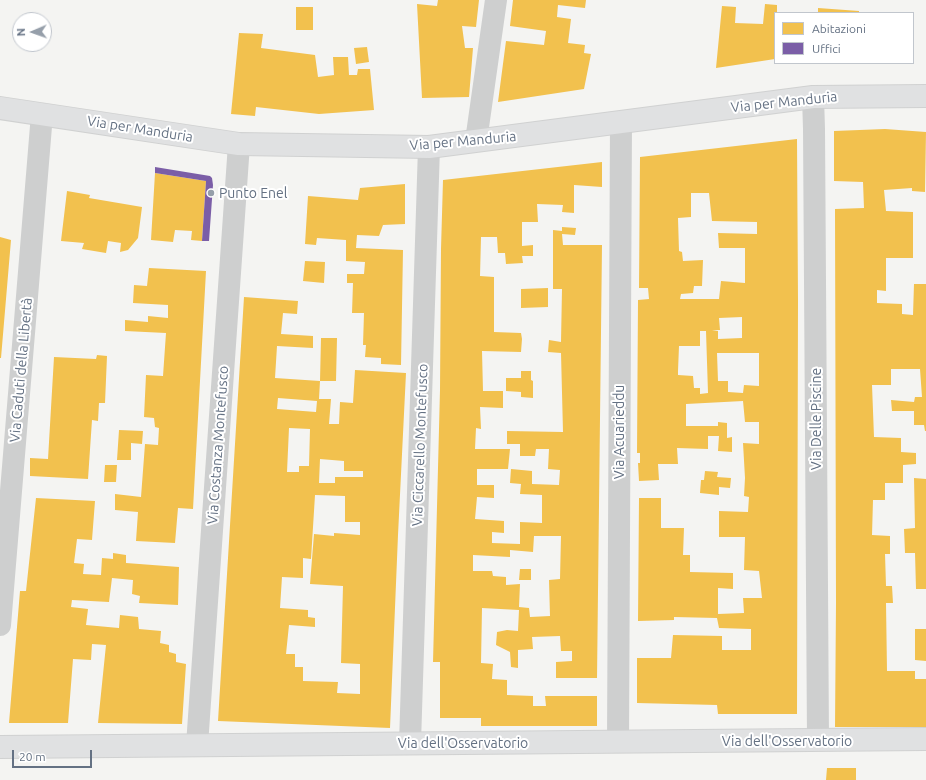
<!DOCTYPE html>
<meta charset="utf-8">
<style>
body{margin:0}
#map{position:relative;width:926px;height:780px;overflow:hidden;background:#f4f4f2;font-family:Ubuntu,sans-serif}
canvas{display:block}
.legend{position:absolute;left:774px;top:12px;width:140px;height:52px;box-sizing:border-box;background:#fff;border:1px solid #c1c6cd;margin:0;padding:5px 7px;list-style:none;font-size:12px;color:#647183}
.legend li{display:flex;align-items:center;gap:8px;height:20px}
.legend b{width:20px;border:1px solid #c1c6cd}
.north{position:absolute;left:12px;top:12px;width:40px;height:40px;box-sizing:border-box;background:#fff;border:1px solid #c1c6cd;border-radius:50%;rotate:268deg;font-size:11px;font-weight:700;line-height:16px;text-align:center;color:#647183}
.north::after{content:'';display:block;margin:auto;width:14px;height:18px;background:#969faa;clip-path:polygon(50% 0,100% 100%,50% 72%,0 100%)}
.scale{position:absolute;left:12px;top:750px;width:80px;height:18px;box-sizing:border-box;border:2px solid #647183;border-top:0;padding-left:5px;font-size:12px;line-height:14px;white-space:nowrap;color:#647183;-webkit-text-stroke:3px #fff;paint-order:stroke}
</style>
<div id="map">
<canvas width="926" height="780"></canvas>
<ul class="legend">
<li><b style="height:11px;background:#f2c14e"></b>Abitazioni</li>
<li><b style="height:11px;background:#7b5ea7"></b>Uffici</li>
</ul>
<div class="north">N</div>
<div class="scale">20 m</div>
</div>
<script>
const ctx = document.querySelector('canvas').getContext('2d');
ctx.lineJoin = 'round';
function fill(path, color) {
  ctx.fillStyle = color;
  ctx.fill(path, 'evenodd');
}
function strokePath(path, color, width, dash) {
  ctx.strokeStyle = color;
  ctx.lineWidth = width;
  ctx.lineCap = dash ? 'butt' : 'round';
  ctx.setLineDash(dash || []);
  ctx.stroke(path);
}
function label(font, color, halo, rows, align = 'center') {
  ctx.font = font + ' Ubuntu,sans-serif';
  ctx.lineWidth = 4;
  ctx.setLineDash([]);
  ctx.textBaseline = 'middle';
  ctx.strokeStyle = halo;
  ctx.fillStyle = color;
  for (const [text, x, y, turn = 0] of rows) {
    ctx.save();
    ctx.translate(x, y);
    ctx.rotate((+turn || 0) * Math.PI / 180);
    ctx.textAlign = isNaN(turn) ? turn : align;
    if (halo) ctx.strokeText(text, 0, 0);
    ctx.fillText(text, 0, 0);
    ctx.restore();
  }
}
fill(new Path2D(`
 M438,0H479L476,27L462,26L465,48H473L469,97L422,98L417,4L437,6Z
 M513,0H586L585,8L558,5L557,17L571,19L568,43L585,45L584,53L591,54L584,89L498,102L506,41L544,45L546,31L510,26Z
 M765,4L777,5V13H775V59L716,68L722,6L736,7L735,23L763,24Z
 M296,7H313V30H296Z
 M818,8L859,11V13H818Z
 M239,33L263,34L261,48L315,55L318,77L334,75L333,57H348L349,75H357L358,69H370L374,110L319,114L256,107L255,116L231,114Z
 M367,47L369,62L356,64L354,48Z
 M885,129L926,132L925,192L912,191V188L884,190L886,211L913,212V258H886V291L877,290V303L902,304V314L913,315L914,284H926V431H925L924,425H914V411H892L891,400L914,402L915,397H922L920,369H891V385H872L874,437L901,438V452L916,453V464L903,465V483H885V500H873L872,535L890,536V554H885L886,586H892L893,603H886L887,671H915V679H926V727H835L836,603L835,209L864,208L863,182L834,181V131Z
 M797,139L798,301L797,714H718L717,705L637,703V658H671L673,635L722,636V650H751V629L719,628L717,618L674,617V620L638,621L639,498H661V528H684L683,555H690V572L733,573V589L718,588V614L744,613L743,598H762L759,571L744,570L745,537H719V511L748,512L749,497L744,496L745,478L743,443L759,444V422H745L743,401L686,404V426H718V422L727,423V438L732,437V452L718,451L719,436H708V449L677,448L678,464H658L659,480L639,481L638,463H640V453H637L638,300L649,299L648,288H639L640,157ZM691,193H709L712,221L757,222V234L718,233L719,248H745V283L721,281L719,299H680L681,294L693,293L694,286H702L703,260L683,261L682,252L679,251L678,218L691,217ZM742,317V338L718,339V331L712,330H720L719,318ZM700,331H706L708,393L700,394V388H694L693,376L678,375V371L679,346H700ZM717,353H759V386L744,385L743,393L728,392V381H718Z
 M602,162V187L574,185V213L562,212L563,205L537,204L538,222H522V246L533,245V256H522L523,263L506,264L505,253H498L497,237H481L480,276L494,277V332L521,333L522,339L521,352L482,351L483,391H503V408L480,407L481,429L476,428L475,449H510L508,469H477V485H494V498L477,497L475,519L504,521V533L492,532V543L520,544V522L542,523V495L520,494L521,484L510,483L511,469L532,471V484L559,485L560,470L548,469L549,449H536L535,456H520V444H507V431L563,432L561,353L548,352L549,340L561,342L562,289H553V230L562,231V227L576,228L575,235L562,234L563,245H602L597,678H556V662L572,661V651H561L560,636L532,637L533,649L518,650V668L511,667L510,652L496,645L497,632L507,630L518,631L519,610L482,608L481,663L493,664L492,679L507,680V695L533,696V706H546L545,696H597V726H481V718H440V662H433L440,390L441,249L443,180ZM534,536H561L560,579L549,580L550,616L530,617L529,608L519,607L520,584L506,585V577L493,576L492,571H473V555L510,557V550L533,552Z
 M155,173L206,181L202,241L191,240L192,231L175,230L173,242L151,240Z
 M405,184V224L383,225L379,236L357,235L356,248L403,250L401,365L381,364V358L365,357L366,345H363L364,313H352L353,283H347V274H364L365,262L346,261V240L317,238L316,245L305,244L308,196L358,200L360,188Z
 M67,191L90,195L89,198L142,207L138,238L128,250L120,252L121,243L108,241L106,253L82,249L84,243L61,241Z
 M0,237L11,240L1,358H0Z
 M305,261L325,262L324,283L303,281Z
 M149,268L206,271L193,509L178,508L175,543L136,541L138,512L115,510V494L141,497L145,444L158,445L159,428L155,427L154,418L144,417L146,375L163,376L166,333L125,331V320L148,322V316L168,318V305L133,303L134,285L147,286Z
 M548,288V307L521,308V289Z
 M244,297L298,301L297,314L283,313L281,334L313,336V348L277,346L275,378L320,381L319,399H331L329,424H339L340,402L353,403L355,370L406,373L398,535L390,728L218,721ZM278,398L317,401L316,412L277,409ZM289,428L310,429L309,466H299V472H287ZM320,459L344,461V471H363V477H335V483H319ZM315,495L345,496V522H360V535L334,533V536L314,534L310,584L343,586L341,663L360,664V694L337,693L338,682L303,681V667H295V654H286L289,625L315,627V618L308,617V610L280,608L282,577L303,578V558L311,559Z
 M321,338H337L336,381H320Z
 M97,355L107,356L105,403H99L98,421L92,420L88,479L30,476V458L48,459L54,357L96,359Z
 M521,371H531V380L533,381V398L521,397V392L506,391V378H521Z
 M119,430L143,431L142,444L131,443V460H117Z
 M105,465H117L116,482H104Z
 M705,471L718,472L717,477L731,478L730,488L719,487V495L700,493L701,480H704Z
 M914,478L926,479V589H916L915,553H905L904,529L915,528Z
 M36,498L95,501L92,540L77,539L74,563L84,564L83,574L101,575L102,558L113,559V553L126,555V563L179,567L178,605L139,603L140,596L132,594L133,580L112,578L109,602L72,600L71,607L88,609L86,625L119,628L120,615L138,617L139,629L161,631L160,643L169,645V652L176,654V662L186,664L182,724L98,723L106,645L92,644L91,660L73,659L68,723H9L20,591H26Z
 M520,569H531V580H519Z
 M915,629H926V661L915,660Z
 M827,768H856V780H826Z`), '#f2c14e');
fill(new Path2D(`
 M155,167L210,176L212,178L213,185L209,241H202L206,181L155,173Z`), '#7b5ea7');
const secondary = new Path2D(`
 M0,108L239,144L429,147L813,97L926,96
 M0,747L926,739`);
strokePath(secondary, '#d0d1d1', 24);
strokePath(new Path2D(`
 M813,97L814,129L818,740
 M476,141L496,0
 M0,625L42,114
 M618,742L621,122
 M410,743L429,147
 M197,745L239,144`), '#cecfcf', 22);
strokePath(secondary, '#e0e1e2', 22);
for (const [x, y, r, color] of [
 [211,193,4,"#969faa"]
]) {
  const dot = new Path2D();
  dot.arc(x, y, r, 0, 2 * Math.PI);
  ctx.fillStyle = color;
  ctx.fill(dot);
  strokePath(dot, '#fff', 1.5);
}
label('14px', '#647183', '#fff', [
 ["Via per Manduria",784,102,-6],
 ["Via per Manduria",140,129,9],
 ["Via per Manduria",463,141,-5],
 ["Via Caduti della Libertà",21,370,-85],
 ["Via Delle Piscine",816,419,-90],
 ["Via Acuarieddu",619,432,-90],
 ["Via Costanza Montefusco",218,445,-86],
 ["Via Ciccarello Montefusco",420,445,-88],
 ["Via dell'Osservatorio",787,741],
 ["Via dell'Osservatorio",463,743]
]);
label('14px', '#647183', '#fff', [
 ["Punto Enel",219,193]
], 'left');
</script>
